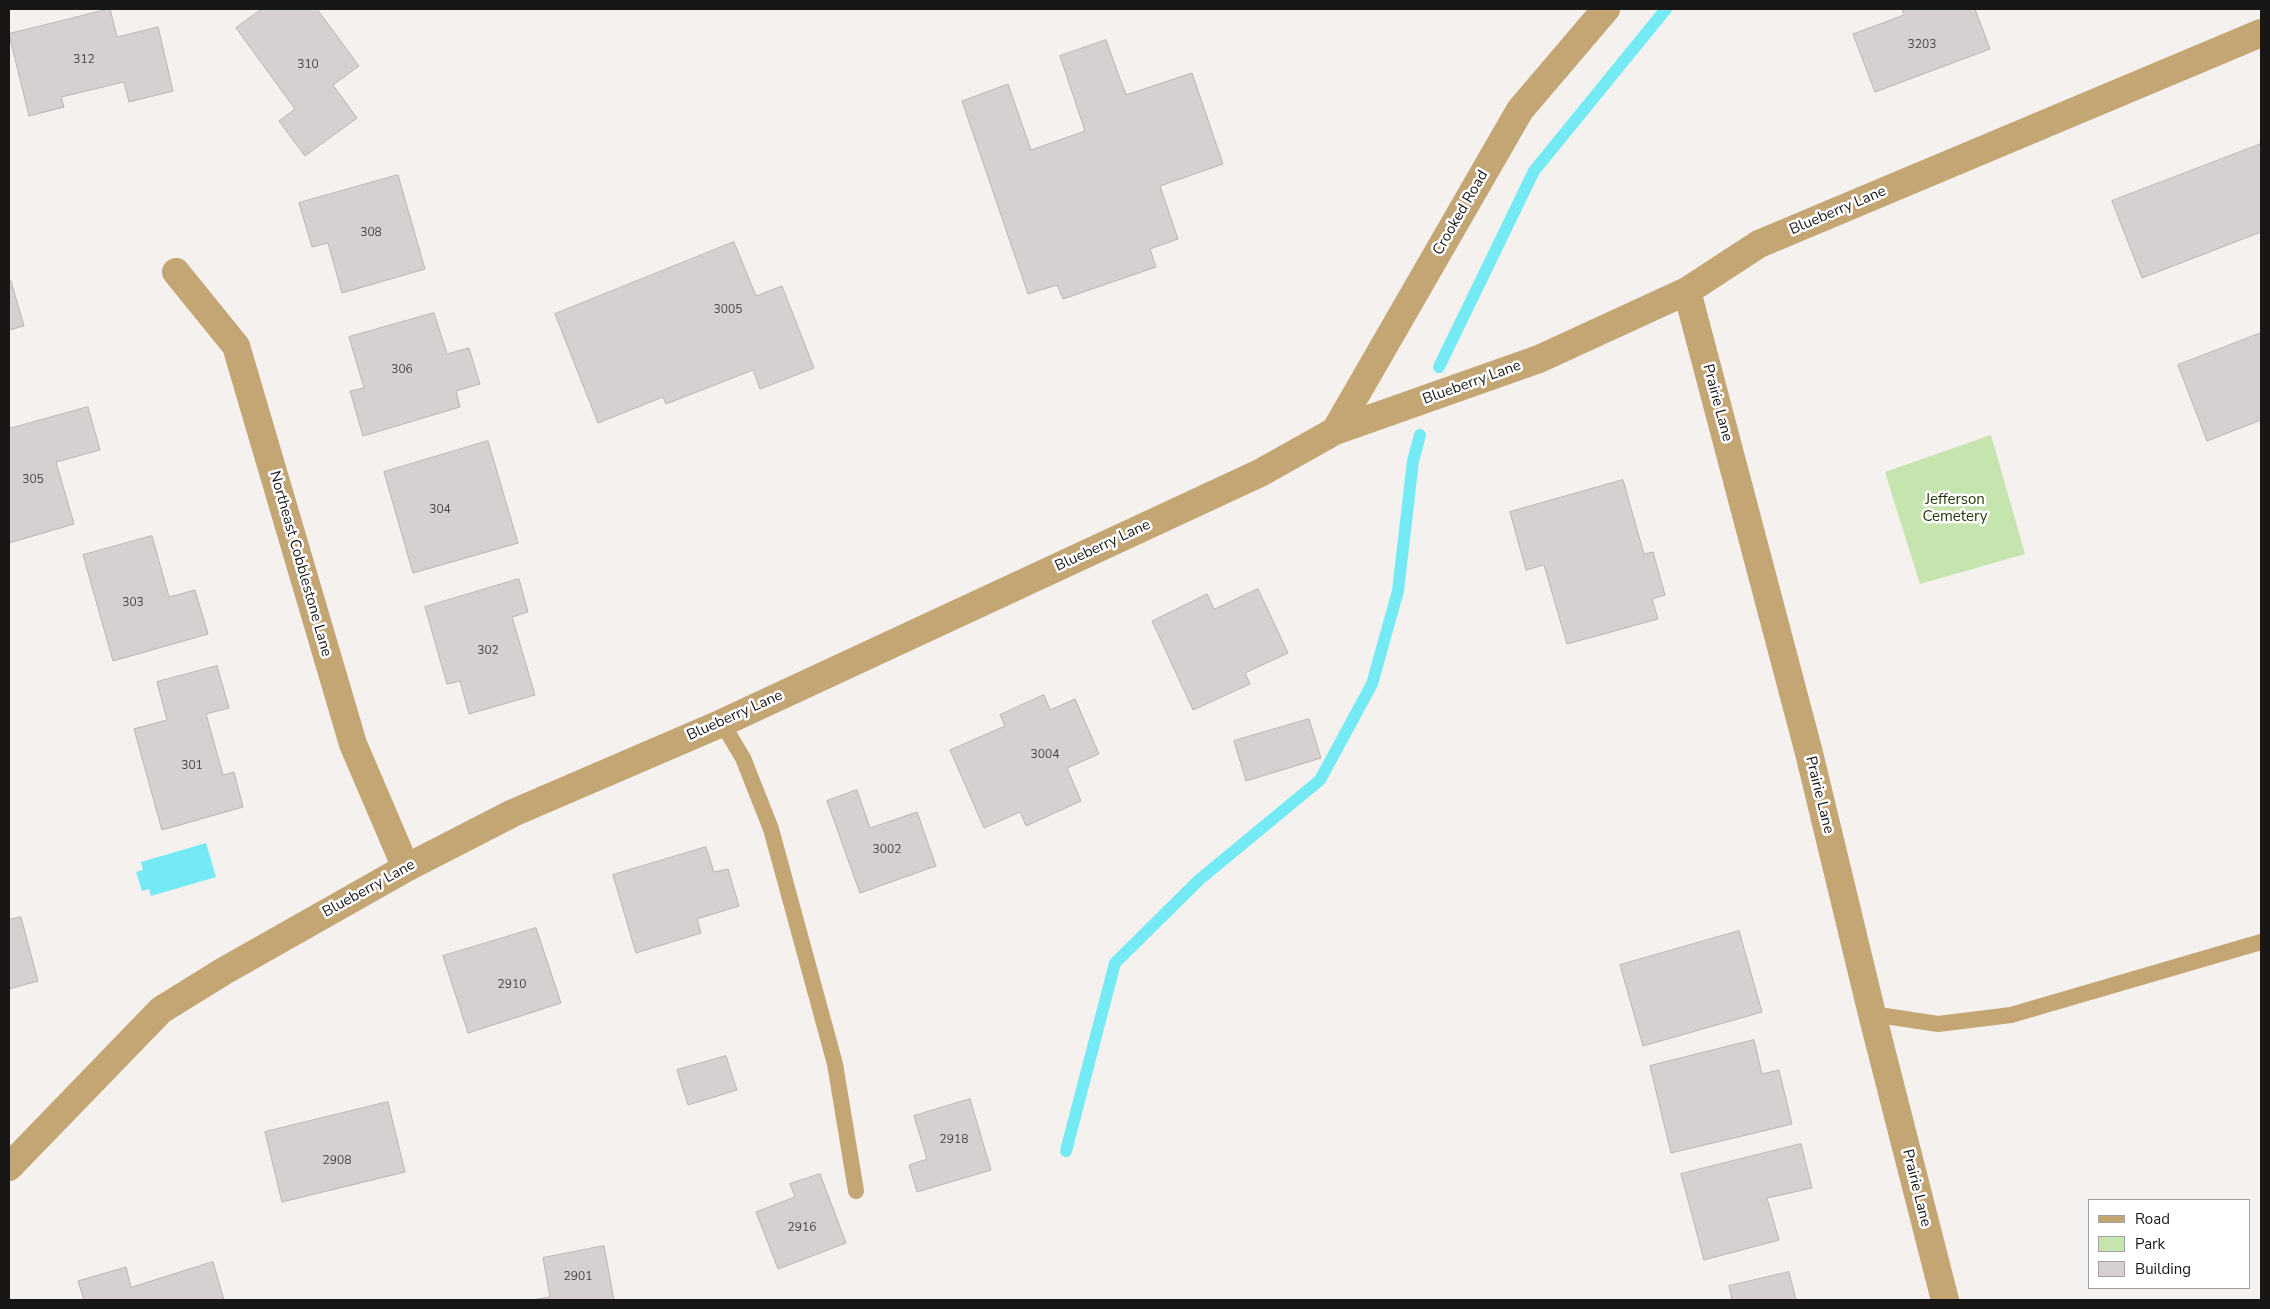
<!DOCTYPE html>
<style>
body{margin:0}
#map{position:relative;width:2270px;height:1309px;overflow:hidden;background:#f5f1ee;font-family:"Nunito Sans",sans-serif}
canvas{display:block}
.frame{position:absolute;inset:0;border:10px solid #181715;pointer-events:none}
.legend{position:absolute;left:2088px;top:1199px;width:162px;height:90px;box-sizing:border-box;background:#fff;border:1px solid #a3a2a1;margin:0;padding:6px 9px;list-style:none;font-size:15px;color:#181715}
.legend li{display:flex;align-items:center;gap:10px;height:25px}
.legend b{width:25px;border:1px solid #a3a2a1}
</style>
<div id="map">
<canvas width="2270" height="1309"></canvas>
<div class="frame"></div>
<ul class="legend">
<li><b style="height:6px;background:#c4a674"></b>Road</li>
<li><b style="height:14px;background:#c5e4ae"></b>Park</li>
<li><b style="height:14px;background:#d6d1d0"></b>Building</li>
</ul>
</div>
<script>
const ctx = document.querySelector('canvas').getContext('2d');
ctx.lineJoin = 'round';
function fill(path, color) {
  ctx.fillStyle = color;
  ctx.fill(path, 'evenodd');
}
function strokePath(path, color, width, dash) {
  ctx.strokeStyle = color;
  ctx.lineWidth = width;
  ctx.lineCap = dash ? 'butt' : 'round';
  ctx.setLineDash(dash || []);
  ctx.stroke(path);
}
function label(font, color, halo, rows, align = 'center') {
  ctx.font = font + ' "Nunito Sans",sans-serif';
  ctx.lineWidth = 5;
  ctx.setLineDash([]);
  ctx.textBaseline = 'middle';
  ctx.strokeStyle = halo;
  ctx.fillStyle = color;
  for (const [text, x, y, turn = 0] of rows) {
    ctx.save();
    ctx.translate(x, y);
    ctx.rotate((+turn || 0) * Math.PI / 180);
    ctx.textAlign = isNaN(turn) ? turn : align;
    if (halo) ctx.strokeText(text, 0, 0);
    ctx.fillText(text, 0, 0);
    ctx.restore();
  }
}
fill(new Path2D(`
 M1991,435L2025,554L1920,584L1885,472Z`), '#c5e4ae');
fill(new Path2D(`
 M206,843L216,877L151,896L149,889L142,891L136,872L143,870L141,862Z`), '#74eaf4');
strokePath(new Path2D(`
 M1439,367L1534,171L1666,9
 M1066,1151L1115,963L1199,880L1320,780L1372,684L1398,591L1413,461L1420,435`), '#74eaf4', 12);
const building = new Path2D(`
 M110,9L117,37L158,27L173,91L129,102L124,82L61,97L64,107L29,116L9,34Z
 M262,9H317L359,66L333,85L357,118L305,156L279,121L295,109L236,28Z
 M1902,9H1975L1990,49L1875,92L1853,34L1904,15Z
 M1106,40L1126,95L1192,73L1223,164L1160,186L1178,239L1150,249L1156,267L1063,299L1057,285L1028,294L962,101L1008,84L1031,150L1085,131L1060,56Z
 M2261,144V232L2142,278L2112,201Z
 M398,175L425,269L342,293L328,243L312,247L299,203Z
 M734,242L756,296L782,286L814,368L760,389L753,370L666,404L663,397L598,423L555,314Z
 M11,281L24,326L9,330V282Z
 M434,313L447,354L469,348L480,384L456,391L460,407L363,436L350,391L364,388L349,337Z
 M2261,333V420L2207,441L2178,365Z
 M88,407L100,450L56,462L74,524L9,543V429Z
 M488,441L518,543L413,573L384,472Z
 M1623,480L1644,554L1653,552L1665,595L1652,599L1658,619L1567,644L1544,565L1526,570L1510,512Z
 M152,536L169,597L195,590L208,634L113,661L83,555Z
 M519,579L528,612L512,617L535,695L469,714L460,681L447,684L425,607Z
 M1258,589L1288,653L1245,673L1250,684L1193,710L1152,621L1207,594L1214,609Z
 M217,666L229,708L206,714L223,775L234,772L243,807L162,830L134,729L167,720L157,682Z
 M1044,695L1050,710L1075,699L1099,754L1067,768L1081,801L1026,826L1020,812L984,828L950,750L1005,726L1000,715Z
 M1309,719L1321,758L1246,781L1234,741Z
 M857,790L870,828L917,812L936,866L860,893L827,801Z
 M706,847L714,872L728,869L739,906L697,919L701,933L636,953L613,875Z
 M21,917L38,981L9,989V920Z
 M536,928L561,1003L468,1033L443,956Z
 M1739,931L1762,1012L1643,1046L1620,965Z
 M1754,1040L1762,1074L1779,1070L1792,1124L1671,1153L1650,1066Z
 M726,1056L737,1090L688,1105L677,1070Z
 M970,1099L991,1170L917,1192L909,1165L927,1159L914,1116Z
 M388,1102L405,1172L282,1202L265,1132Z
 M1801,1144L1812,1188L1767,1198L1779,1240L1704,1260L1681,1174Z
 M820,1174L846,1243L778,1269L756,1212L795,1197L790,1184Z
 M604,1246L614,1300H531L550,1297L543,1258Z
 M213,1262L224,1300H84L78,1281L126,1267L131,1287Z
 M1789,1272L1796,1300H1732L1729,1286Z`);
fill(building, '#d6d1d0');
strokePath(building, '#b9b4b3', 1);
strokePath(new Path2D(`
 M722,723L743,758L771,829L835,1064L856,1191
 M1872,1014L1938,1024L2011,1015L2261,942`), '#c4a674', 16);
strokePath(new Path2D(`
 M176,272L236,346L353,744L406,868
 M1687,291L1809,753L1872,1014L1945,1300
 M1335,431L1520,110L1606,9
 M9,1167L161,1010L224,971L406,868L513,813L722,723L1260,473L1335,431L1539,359L1687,291L1759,244L2261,33`), '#c4a674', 28);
label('12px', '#484644', null, [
 ["3203",1922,45],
 ["312",84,60],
 ["310",308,65],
 ["308",371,233],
 ["3005",728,310],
 ["306",402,370],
 ["305",33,480],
 ["304",440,510],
 ["303",133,603],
 ["302",488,651],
 ["3004",1045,755],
 ["301",192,766],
 ["3002",887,850],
 ["2910",512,985],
 ["2918",954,1140],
 ["2908",337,1161],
 ["2916",802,1228],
 ["2901",578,1277]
]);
label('15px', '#181715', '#fff', [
 ["Blueberry Lane",1838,211,-23],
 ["Crooked Road",1461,213,-60],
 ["Blueberry Lane",1472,383,-20],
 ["Prairie Lane",1717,403,75],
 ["Blueberry Lane",1103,546,-25],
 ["Northeast Cobblestone Lane",300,564,74],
 ["Blueberry Lane",735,716,-24],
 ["Prairie Lane",1819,795,76],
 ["Blueberry Lane",369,889,-29],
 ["Prairie Lane",1916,1188,76]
]);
label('15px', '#1e3702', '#fff', [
 ["Jefferson",1955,500],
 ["Cemetery",1955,517]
]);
</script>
